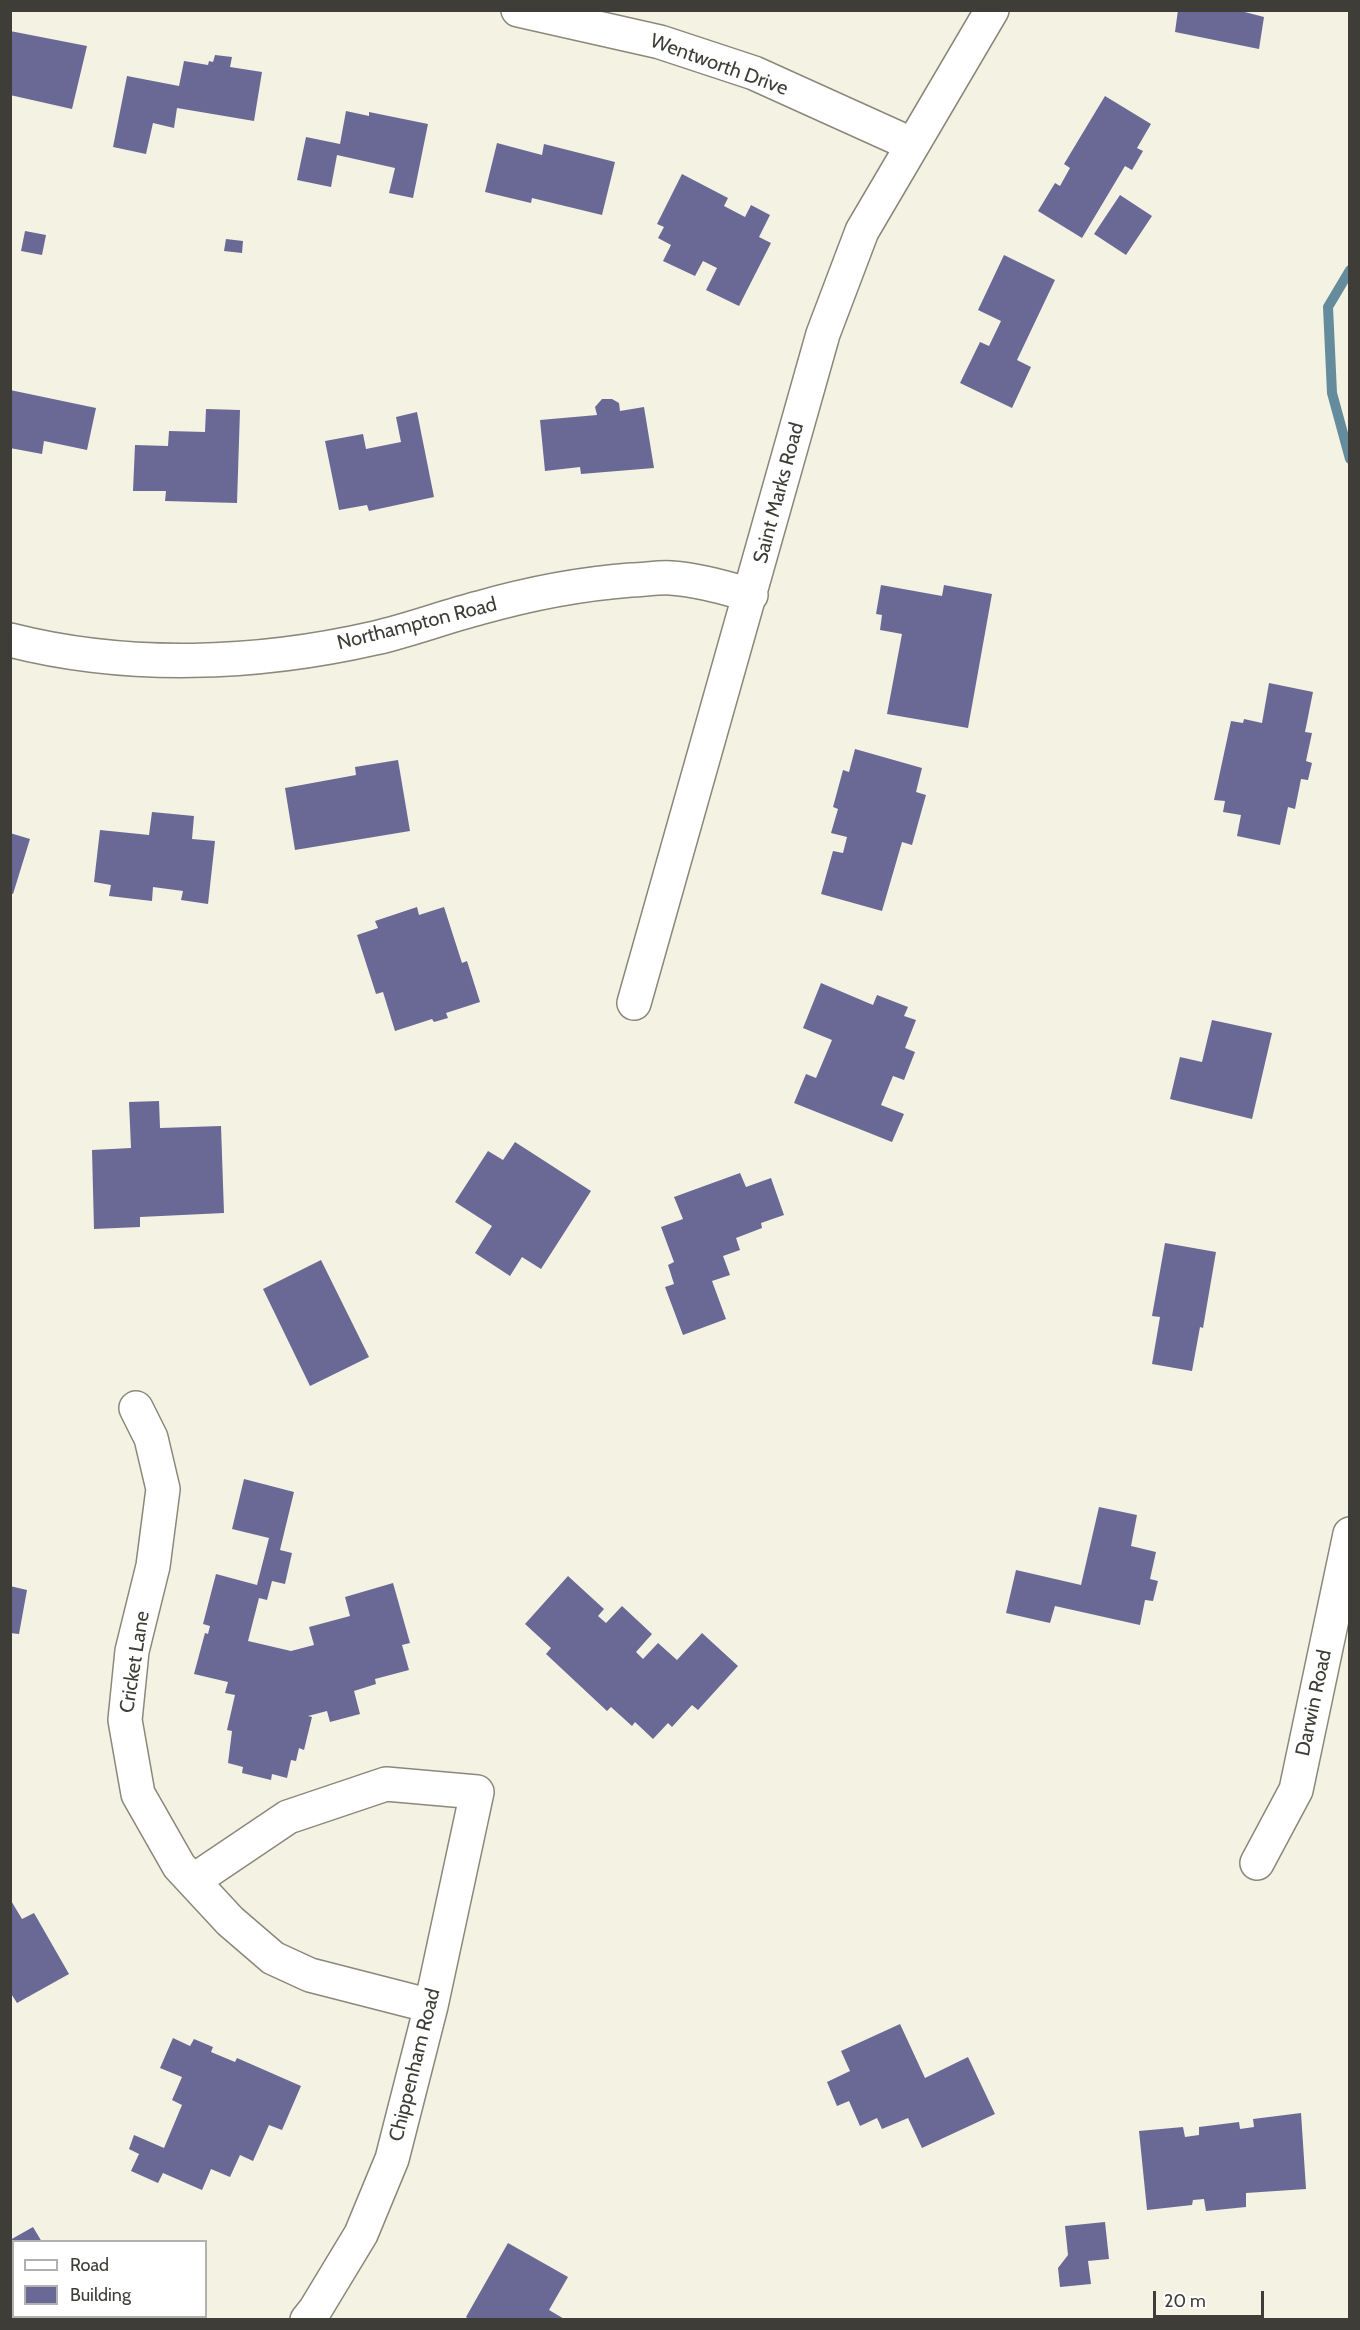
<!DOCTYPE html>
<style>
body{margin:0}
#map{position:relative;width:1360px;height:2330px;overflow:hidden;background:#f4f2e2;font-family:Cabin,sans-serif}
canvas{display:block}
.frame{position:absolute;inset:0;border:12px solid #3e3d37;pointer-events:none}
.legend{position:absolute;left:12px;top:2240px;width:195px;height:78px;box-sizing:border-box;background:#fff;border:2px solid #b2b1af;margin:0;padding:8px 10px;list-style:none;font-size:18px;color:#3e3d37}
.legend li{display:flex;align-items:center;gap:12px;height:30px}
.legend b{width:30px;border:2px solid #b2b1af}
.scale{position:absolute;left:1153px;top:2291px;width:111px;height:27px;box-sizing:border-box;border:3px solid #3e3d37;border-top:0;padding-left:8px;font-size:18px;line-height:21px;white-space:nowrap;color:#3e3d37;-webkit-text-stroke:4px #fff;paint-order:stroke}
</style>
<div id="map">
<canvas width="1360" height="2330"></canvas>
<div class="frame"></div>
<ul class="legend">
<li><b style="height:8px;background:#fff"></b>Road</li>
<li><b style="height:16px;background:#6a6996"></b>Building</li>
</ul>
<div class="scale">20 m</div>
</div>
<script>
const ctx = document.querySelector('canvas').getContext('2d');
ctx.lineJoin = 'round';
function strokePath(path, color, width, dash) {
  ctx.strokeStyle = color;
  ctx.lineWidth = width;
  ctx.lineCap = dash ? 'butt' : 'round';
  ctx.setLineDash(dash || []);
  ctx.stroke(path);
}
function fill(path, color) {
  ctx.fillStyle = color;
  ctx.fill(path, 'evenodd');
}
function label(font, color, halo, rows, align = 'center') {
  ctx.font = font + ' Cabin,sans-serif';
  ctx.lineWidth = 6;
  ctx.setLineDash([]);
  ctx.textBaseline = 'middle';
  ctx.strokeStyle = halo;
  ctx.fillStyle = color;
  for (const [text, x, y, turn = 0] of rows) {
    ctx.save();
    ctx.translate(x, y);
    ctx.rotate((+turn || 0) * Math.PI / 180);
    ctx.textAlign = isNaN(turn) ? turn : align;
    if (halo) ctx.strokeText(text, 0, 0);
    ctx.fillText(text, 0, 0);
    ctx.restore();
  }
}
strokePath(new Path2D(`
 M1350,270L1328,307L1332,393L1350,459`), '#648c9c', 10);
fill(new Path2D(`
 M1178,10H1237L1264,17L1259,49L1175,32Z
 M10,31L87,46L72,109L10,95Z
 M215,55L232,57L230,67L262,72L254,121L177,108L174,128L153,123L146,154L113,147L127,76L179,86L184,61L208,65L209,61L213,62Z
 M1105,96L1151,124L1137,148L1143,151L1132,170L1125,166L1082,238L1038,211L1055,183L1060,186L1070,168L1064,164Z
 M346,111L369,116V112L428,124L413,198L389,193L395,168L337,155L331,187L297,180L306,137L340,144Z
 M497,143L542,155L544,144L615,162L602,215L532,198L531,203L485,192Z
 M682,174L728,198L724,206L745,217L751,205L770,215L759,237L771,243L739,306L706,290L717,268L703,261L695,276L663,261L671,245L658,238L664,227L657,224Z
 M1120,195L1152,216L1126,255L1094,234Z
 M25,231L46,235L42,255L21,251Z
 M226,239L243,241L242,253L224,251Z
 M1004,255L1055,280L1017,360L1031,367L1012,408L960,383L980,342L989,346L1001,321L978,310Z
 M10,390L96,408L87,450L44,441L42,454L10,448Z
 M602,399H612L619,403L620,411L644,407L654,468L581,474L580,467L545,471L540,420L597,415L595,407Z
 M206,409L240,410L237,503L165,501L166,491H133L135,445L168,446L169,431L205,432Z
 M417,412L434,497L369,511L367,505L339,510L325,441L363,434L366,449L401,442L396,417Z
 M881,585L942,596L944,585L992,594L968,728L887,714L902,634L880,630L882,615L876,614Z
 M1269,683L1313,692L1305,732L1312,733L1306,761L1312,763L1308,780L1301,779L1295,809L1288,807L1280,845L1237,836L1241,815L1223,812L1225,801L1214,800L1231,721L1243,723L1244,719L1262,723Z
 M855,749L922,768L916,792L926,795L912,845L902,842L882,911L821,894L833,851L843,853L847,837L831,833L838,809L833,807L843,770L849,772Z
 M398,760L410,831L295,850L285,788L356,775L355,767Z
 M152,812L194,816L192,839L215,841L208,904L181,900L183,891L153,887L152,901L109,896L111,885L94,882L100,830L149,835Z
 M10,833L30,839L13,894L10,893Z
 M417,907L419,915L444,907L462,963L467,961L480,1002L446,1013L448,1018L434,1022L432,1019L395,1031L383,992L376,994L357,935L378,928L375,921Z
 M821,983L873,1005L877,995L908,1007L904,1016L916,1020L905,1048L915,1052L904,1080L893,1076L881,1105L904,1114L892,1142L794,1103L806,1074L816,1078L832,1040L803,1028Z
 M1212,1020L1272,1033L1252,1119L1170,1099L1180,1057L1202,1062Z
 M159,1101L160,1128L221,1126L224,1213L140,1217V1227L94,1229L92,1150L131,1148L129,1102Z
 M515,1142L591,1191L541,1269L522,1257L510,1276L475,1253L492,1226L455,1202L488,1151L503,1160Z
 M740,1173L746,1187L771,1178L784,1215L761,1223L762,1228L736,1238L740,1250L723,1256L730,1275L712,1281L726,1319L683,1335L665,1287L674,1284L668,1265L674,1262L661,1227L683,1219L674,1197Z
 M1165,1243L1216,1252L1203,1328L1200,1327L1192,1371L1152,1364L1160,1317L1152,1316Z
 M321,1260L369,1357L310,1386L263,1289Z
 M244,1479L294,1492L280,1550L292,1553L285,1584L272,1581L267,1600L259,1598L248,1641L291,1651L314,1645L309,1627L350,1616L345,1597L393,1583L410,1643L402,1645L409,1670L375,1679L376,1684L354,1691L360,1714L330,1722L327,1711L308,1716L312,1717L304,1750L299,1748L296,1761L291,1760L287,1778L272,1774L271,1780L242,1773L243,1767L228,1763L232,1731L227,1730L235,1695L225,1693L228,1682L194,1674L205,1633L208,1634L210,1626L203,1624L216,1574L257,1585L269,1538L232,1529Z
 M1099,1507L1137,1515L1131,1546L1156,1552L1150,1579L1158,1581L1153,1601L1145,1600L1140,1625L1055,1606L1050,1623L1006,1613L1016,1570L1081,1585Z
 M568,1576L604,1609L598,1616L606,1623L622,1606L652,1634L636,1652L643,1659L658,1643L677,1660L702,1633L738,1666L698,1710L692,1705L672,1727L668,1723L653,1739L635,1722L632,1726L611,1707L607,1711L546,1654L551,1648L525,1624Z
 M10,1586L27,1590L19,1634L10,1633Z
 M10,1899L22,1919L34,1913L69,1974L17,2003L10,1992Z
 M900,2024L925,2078L968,2057L995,2114L922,2148L908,2118L882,2129L877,2118L860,2126L849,2101L837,2106L827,2082L850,2071L841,2051Z
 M173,2038L190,2046L194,2039L213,2047L211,2052L235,2062L237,2058L301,2086L282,2130L269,2125L253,2161L240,2155L230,2177L211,2169L202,2190L163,2173L158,2183L131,2171L139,2154L129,2149L134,2135L164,2148L182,2105L172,2100L182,2077L160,2068Z
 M1301,2113L1306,2189L1246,2193V2207L1206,2211L1204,2199L1193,2200L1192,2205L1147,2210L1139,2131L1183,2127L1185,2137L1199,2135V2127L1239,2122L1240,2129L1254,2127L1253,2119Z
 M1105,2222L1109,2259L1088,2261L1091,2284L1060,2287L1058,2268L1068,2255L1065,2226Z
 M33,2227L42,2242H14V2316H77L72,2320H10V2240Z
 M508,2243L568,2277L549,2310L566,2320H470L466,2317Z`), '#6a6996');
const minor = new Path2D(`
 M518,10L660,42L754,73L911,144
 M10,640C128,670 257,665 375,638C410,630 444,617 479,608C528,594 579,584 631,580C644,580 658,577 671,578C699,580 725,588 751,595
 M634,1003L823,334L862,231L992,10
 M136,1408L151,1438L163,1489L153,1566L132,1651L125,1720L138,1794L179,1866L230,1921L273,1958L310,1975L431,2006
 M1257,1863L1296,1790L1350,1534
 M193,1881L288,1817L386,1784L477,1792L431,2006L392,2159L361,2234L315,2310L307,2320`);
strokePath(minor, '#8a887a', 36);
strokePath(minor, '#fff', 33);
label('20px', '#3e3d37', '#fff', [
 ["Wentworth Drive",719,65,20],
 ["Saint Marks Road",779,493,-75],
 ["Northampton Road",417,624,-14],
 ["Cricket Lane",135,1662,-81],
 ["Darwin Road",1314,1703,-78],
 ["Chippenham Road",415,2065,-76]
]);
</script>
